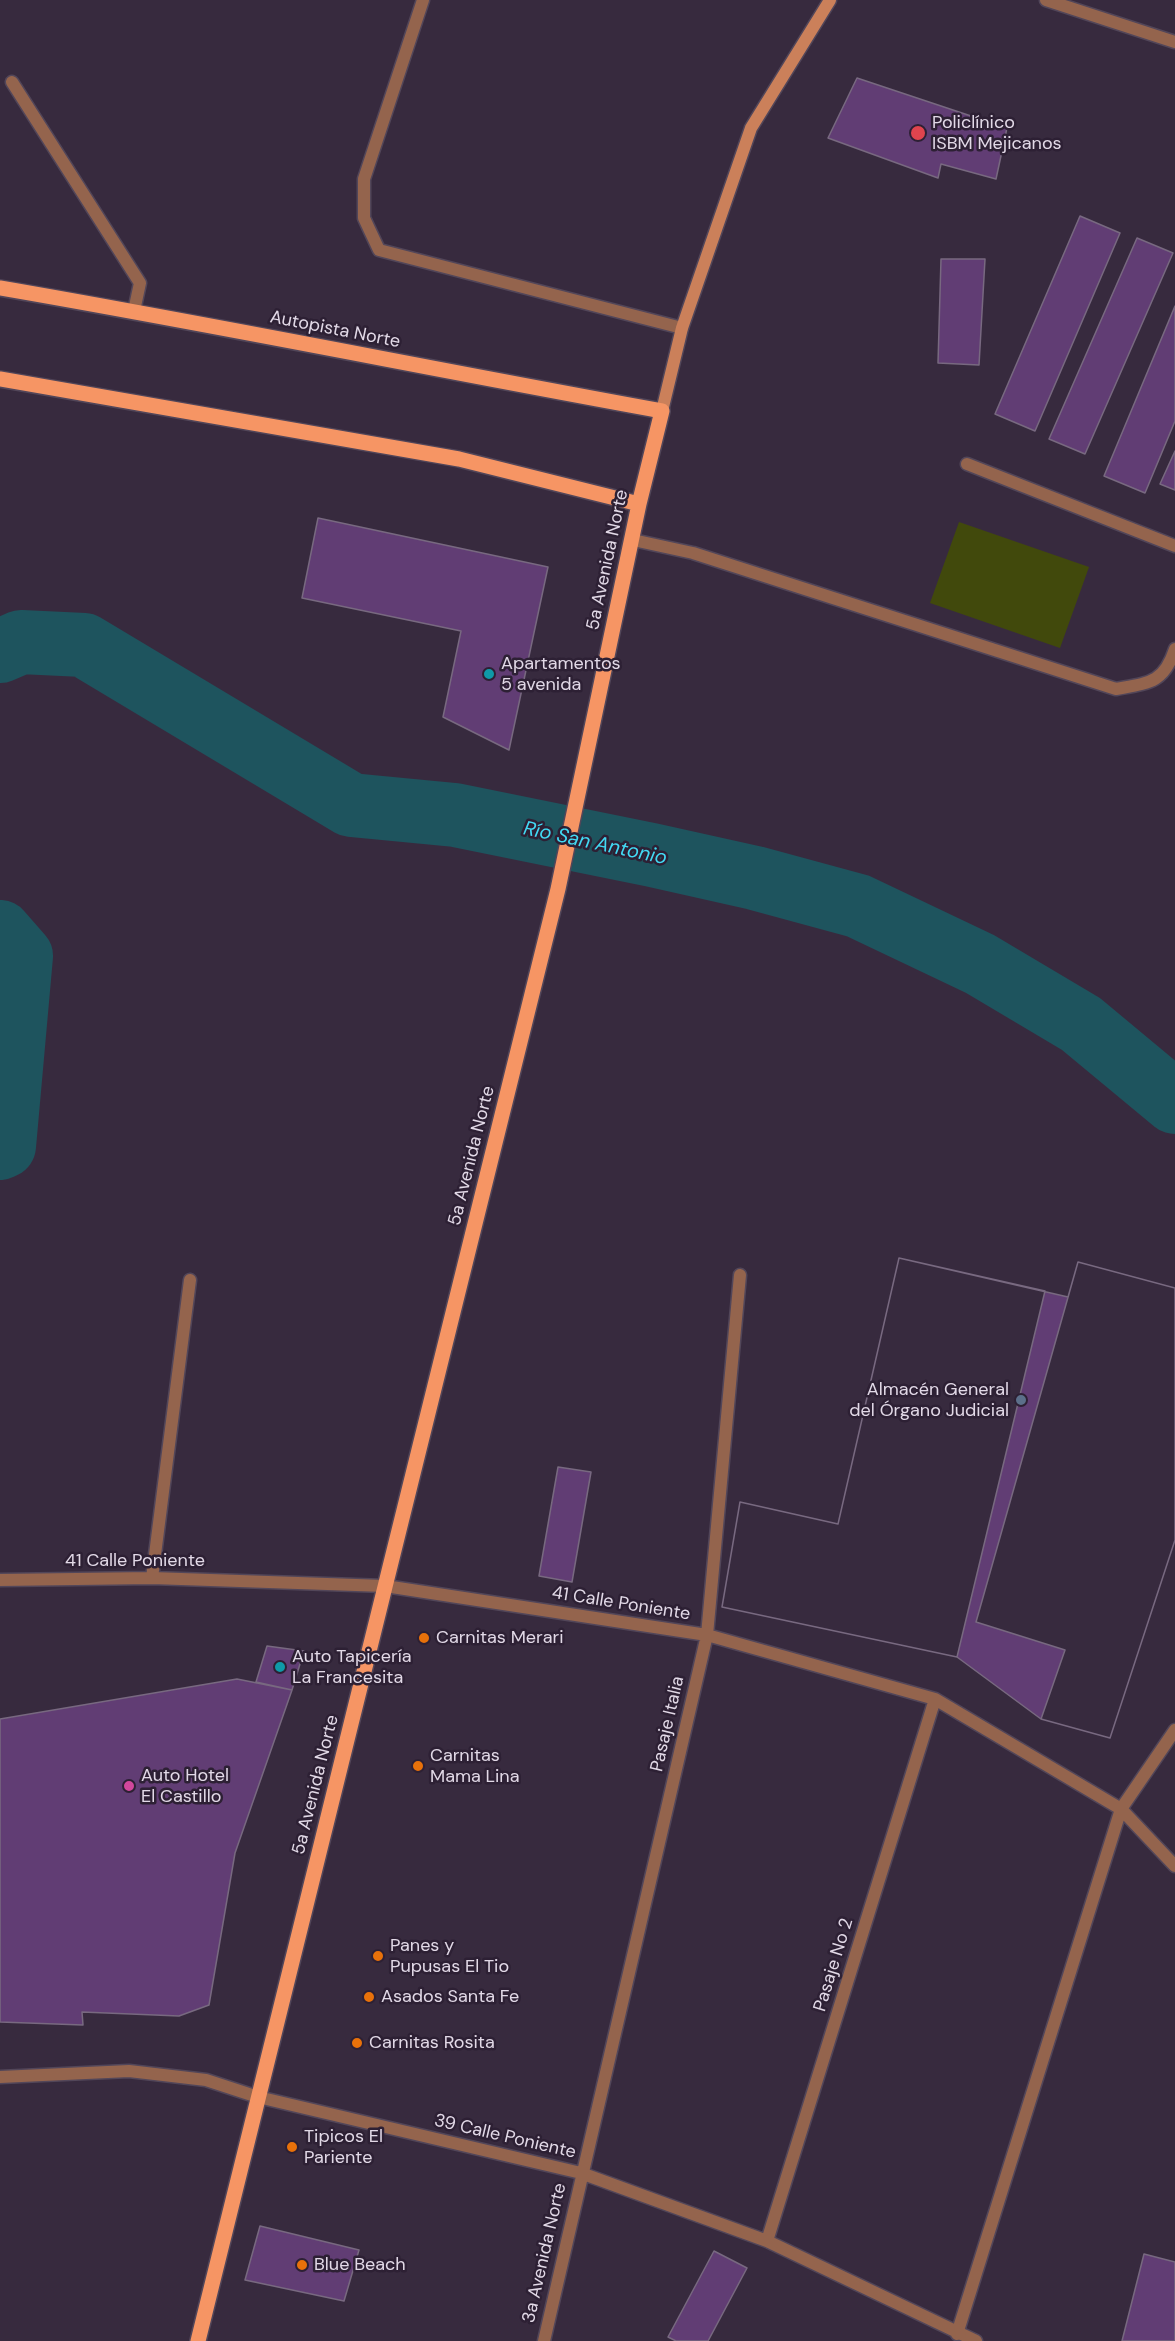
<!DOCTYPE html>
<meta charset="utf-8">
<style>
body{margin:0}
canvas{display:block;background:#372a3e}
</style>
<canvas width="1175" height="2341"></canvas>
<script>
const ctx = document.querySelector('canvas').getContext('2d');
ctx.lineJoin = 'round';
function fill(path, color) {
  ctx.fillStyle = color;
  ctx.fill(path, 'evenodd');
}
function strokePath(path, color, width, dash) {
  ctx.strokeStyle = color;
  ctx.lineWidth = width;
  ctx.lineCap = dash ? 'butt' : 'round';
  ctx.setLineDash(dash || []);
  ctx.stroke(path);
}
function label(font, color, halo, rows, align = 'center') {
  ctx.font = font + ' "DM Sans",sans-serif';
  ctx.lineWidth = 5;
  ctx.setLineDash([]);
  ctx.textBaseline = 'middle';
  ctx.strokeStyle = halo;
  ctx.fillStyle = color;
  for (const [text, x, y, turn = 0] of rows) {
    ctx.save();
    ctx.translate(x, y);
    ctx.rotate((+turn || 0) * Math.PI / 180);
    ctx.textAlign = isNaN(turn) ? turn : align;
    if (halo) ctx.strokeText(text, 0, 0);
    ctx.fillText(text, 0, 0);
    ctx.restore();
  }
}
fill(new Path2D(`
 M959,522L1089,567L1060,648L930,603Z`), '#41490c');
strokePath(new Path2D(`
 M0,651L21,642L84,645L351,805L455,815L652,855L755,878L858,906L980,964L1081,1024L1175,1102
 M0,932L21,956L4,1146L0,1148`), '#1e545e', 64);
const building = new Path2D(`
 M857,78L1007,128L996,179L941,164L938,178L828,138Z
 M1080,216L1120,233L1035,431L995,414Z
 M1137,238L1173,253L1085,454L1049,439Z
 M941,259H985L979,365L938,363Z
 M1175,306V421L1145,493L1104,476Z
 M1175,451V490L1160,484Z
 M318,518L548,567L509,750L443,717L461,631L302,598Z
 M899,1258L1045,1291L957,1657L722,1607L740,1502L838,1524Z
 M899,1258L1068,1297L1078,1262L1175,1288V1540L1110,1738L1041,1719L957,1657L722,1607L740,1502L838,1524Z
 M1078,1262L1175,1288V1540L1110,1738L1041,1719L1065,1650L976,1622Z
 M558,1467L591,1472L572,1582L539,1576Z
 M267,1646L304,1651L292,1690L256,1682Z
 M237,1679L292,1690L235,1853L209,2005L179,2016L82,2012L83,2025L0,2022V1719Z
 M260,2226L359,2250L344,2301L245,2280Z
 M714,2251L747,2268L708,2341H676L668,2337Z
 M1144,2254L1175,2262V2341H1122Z`);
fill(building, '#613d74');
strokePath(building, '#786980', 1.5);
const minor = new Path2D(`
 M423,0L364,179V218L379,250L682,328
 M1046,0L1175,42
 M12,82L140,283L134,311
 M967,464L1175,546
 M633,540L693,553L1116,689C1149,683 1164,683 1175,649
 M152,1578L190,1280
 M0,1580L152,1578L385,1586L707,1635L935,1699L1121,1809L1175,1866
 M0,2077L129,2071L206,2080L258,2097L581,2173L767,2241L976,2341
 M767,2241L935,1699
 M957,2334L1121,1809L1175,1730
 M544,2341L707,1635L740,1275`);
const secondary = new Path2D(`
 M662,411L682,328L751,128L830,0`);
const primary = new Path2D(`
 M0,288C221,326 441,371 662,411L639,504L558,889L198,2341
 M0,379L459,459L639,504`);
strokePath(minor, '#524659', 15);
strokePath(secondary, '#524659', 15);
strokePath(primary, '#524659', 18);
strokePath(minor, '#94644d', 12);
strokePath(secondary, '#cb805a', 12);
strokePath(primary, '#f69564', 15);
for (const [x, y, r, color] of [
 [918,133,8,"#e0444e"],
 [489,674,6,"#0f9aa8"],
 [1021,1400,6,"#5c6f8a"],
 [424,1638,6,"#e8710a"],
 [280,1667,6,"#0f9aa8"],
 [418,1766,6,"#e8710a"],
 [129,1786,6,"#d1479c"],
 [378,1956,6,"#e8710a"],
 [369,1997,6,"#e8710a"],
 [357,2043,6,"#e8710a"],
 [292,2147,6,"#e8710a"],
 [302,2265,6,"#e8710a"]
]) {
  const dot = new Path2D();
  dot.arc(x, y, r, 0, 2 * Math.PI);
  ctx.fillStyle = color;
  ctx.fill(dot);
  strokePath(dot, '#2d2034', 2);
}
label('18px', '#e2d9e7', '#2d2034', [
 ["Policlínico",932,123],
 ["ISBM Mejicanos",932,144],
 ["Apartamentos",501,664],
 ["5 avenida",501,685],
 ["Almacén General",1009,1390,"right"],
 ["del Órgano Judicial",1009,1411,"right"],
 ["Carnitas Merari",436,1638],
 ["Auto Tapicería",292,1657],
 ["La Francesita",292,1678],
 ["Carnitas",430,1756],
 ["Mama Lina",430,1777],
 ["Auto Hotel",141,1776],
 ["El Castillo",141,1797],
 ["Panes y",390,1946],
 ["Pupusas El Tio",390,1967],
 ["Asados Santa Fe",381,1997],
 ["Carnitas Rosita",369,2043],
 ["Tipicos El",304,2137],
 ["Pariente",304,2158],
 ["Blue Beach",314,2265]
], 'left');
label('18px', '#e2d9e7', '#2d2034', [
 ["Autopista Norte",335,330,11],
 ["5a Avenida Norte",608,560,-78],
 ["5a Avenida Norte",472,1156,-76],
 ["41 Calle Poniente",135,1561],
 ["41 Calle Poniente",621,1604,9],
 ["Pasaje Italia",668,1724,-77],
 ["5a Avenida Norte",316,1785,-76],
 ["Pasaje No 2",834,1965,-73],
 ["39 Calle Poniente",505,2137,13],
 ["3a Avenida Norte",545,2253,-77]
]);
label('italic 20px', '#42d9f3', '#2d2034', [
 ["Río San Antonio",595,844,12]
]);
</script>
